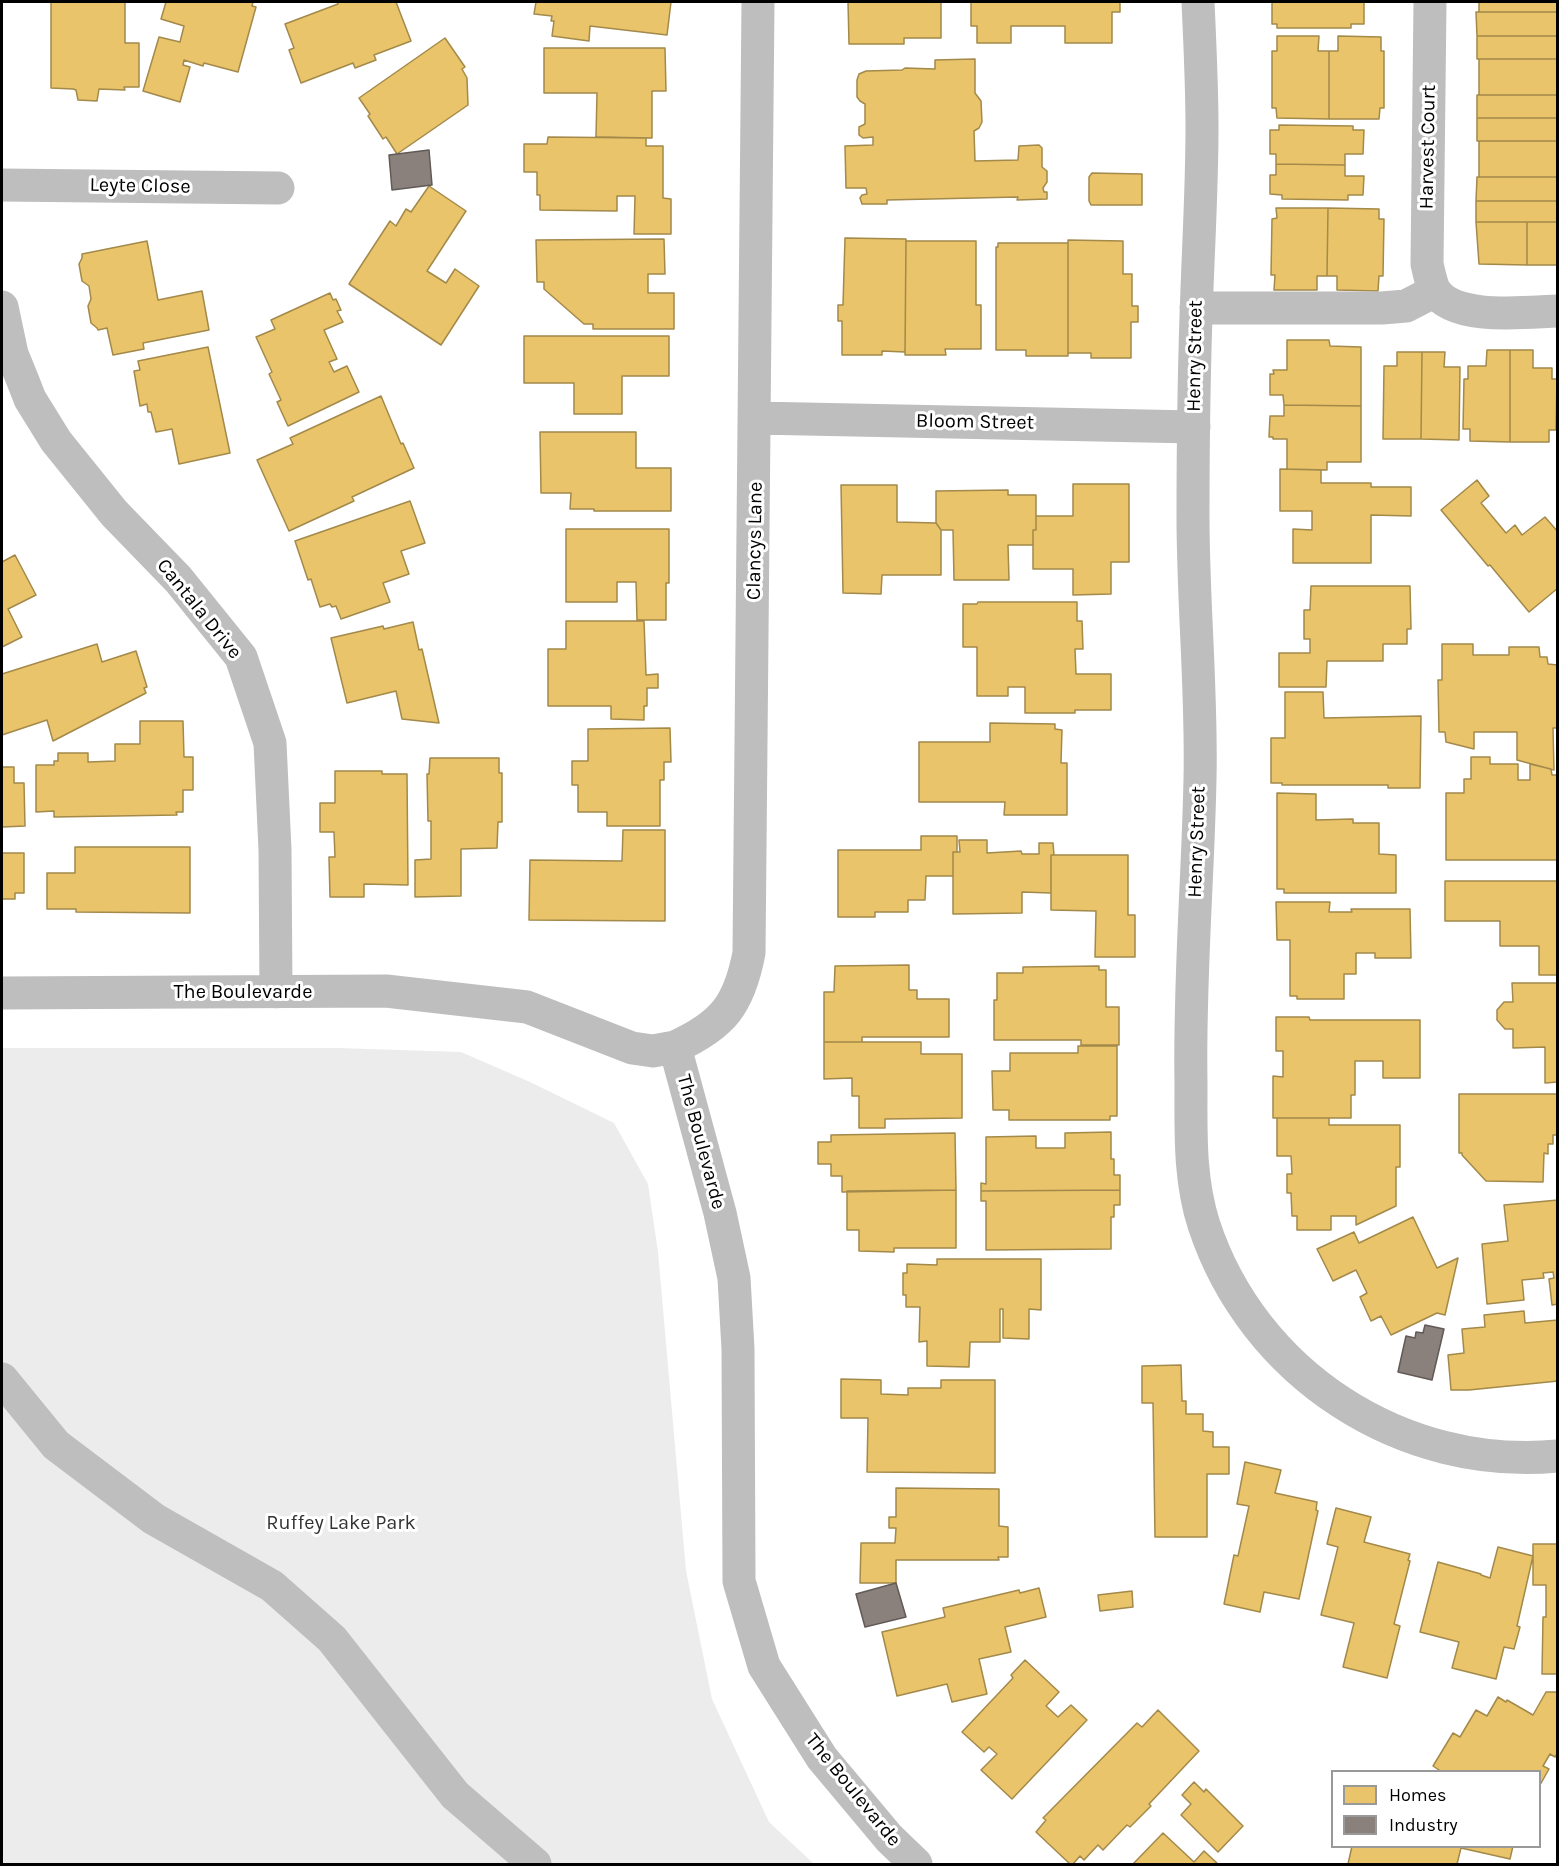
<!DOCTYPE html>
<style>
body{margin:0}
#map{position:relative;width:1559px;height:1866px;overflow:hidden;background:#fff;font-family:Karla,sans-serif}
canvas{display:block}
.frame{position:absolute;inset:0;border:3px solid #000;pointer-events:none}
.legend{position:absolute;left:1331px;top:1770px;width:210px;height:78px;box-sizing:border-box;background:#fff;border:2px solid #999;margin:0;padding:8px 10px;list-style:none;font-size:18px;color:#000}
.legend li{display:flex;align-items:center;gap:12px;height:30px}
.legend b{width:30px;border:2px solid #999}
</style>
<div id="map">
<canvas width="1559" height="1866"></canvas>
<div class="frame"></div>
<ul class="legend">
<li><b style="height:16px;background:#e9c46a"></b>Homes</li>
<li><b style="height:16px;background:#8a817c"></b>Industry</li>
</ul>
</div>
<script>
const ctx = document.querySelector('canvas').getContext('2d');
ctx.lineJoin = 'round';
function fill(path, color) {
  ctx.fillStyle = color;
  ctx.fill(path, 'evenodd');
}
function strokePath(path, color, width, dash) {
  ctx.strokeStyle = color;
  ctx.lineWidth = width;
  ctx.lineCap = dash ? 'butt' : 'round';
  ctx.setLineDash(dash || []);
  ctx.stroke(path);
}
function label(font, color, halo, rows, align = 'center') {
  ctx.font = font + ' Karla,sans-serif';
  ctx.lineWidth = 6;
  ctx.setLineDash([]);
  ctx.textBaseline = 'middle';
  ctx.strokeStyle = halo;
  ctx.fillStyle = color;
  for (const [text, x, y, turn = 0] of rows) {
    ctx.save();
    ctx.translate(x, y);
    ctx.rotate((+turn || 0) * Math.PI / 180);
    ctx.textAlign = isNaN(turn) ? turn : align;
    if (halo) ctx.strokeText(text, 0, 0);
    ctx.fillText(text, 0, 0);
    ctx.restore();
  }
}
fill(new Path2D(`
 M2,1048H338L461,1052L530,1082L614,1123L648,1184L658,1252L686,1571L712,1699L769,1822L814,1864H2Z`), '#ececec');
const homes = new Path2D(`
 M51,2H125V43H139V87H124L125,90L99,89L97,101L78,100L76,90L73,89L51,88Z
 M166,2H253L252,6L256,7L238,72L204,63L203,66L184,60L183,65L190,67L180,102L143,91L159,37L180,42L184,26L161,19Z
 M337,2H396L411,41L374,55L376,60L355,68L353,63L301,83L289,50L294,48L285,24L338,4Z
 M536,2H671L667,35L590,26L589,41L552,36L554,21H551L552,16L534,14Z
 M848,2H941V38H904V44H849Z
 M971,2H1120V12H1112V43H1065V26H1011V43H977V26H971Z
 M1272,2H1364V24H1351V28H1277V24H1272Z
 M1479,2H1558V12H1479Z
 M1476,12H1558V36H1477Z
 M1277,36H1319L1318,51H1329V119L1277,118L1276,108H1272V51H1277Z
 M1338,36L1381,37V51H1384V108H1380L1379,119H1329V51H1338Z
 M1477,36H1558V59H1477Z
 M445,38L465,67L462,69L467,78L468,105L397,154L386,137L383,139L368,116L370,114L359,98Z
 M544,48H665L666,91H652V138L596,137L597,93H544Z
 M975,59V93L981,101L982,122L979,128L974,131L975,161L1018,160L1019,146L1039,145L1042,148V167L1047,171V182L1043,188L1044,192H1047V199L1017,200L1018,197L887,200V204H862L860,198L862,195L867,194L866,188H846L845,146L873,145V137L863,138L859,135V127L865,124V104L860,101L857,97V80L859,74L866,71L902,70L905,68L935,69V60Z
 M1479,59H1558V95H1479Z
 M1477,95H1558V118H1477Z
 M1477,118H1558V141H1477Z
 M1279,125L1353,126V130H1364L1363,154H1345V165L1276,164V154H1270V130H1279Z
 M548,137L646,138V146H663V198L671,199V234H634L635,196H617V211L540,210V195H537V172H524V144H547Z
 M1479,141H1558V177H1479Z
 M1276,164L1345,165V176H1364L1363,195H1348V200L1282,199V195L1270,194V175H1276Z
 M1092,173L1142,174V205H1091L1089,201V177Z
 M1477,177H1558V201H1476Z
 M429,186L466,211L427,271L446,283L455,269L479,286L441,345L349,284L390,221L396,226L406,209L411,212Z
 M1476,201H1558V222H1476Z
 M1276,208H1328L1327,276H1317V290H1274L1275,275H1271L1272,219L1277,218Z
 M1328,208L1379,209V219H1384L1383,276H1379L1378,291L1337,290V276H1327Z
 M1476,222H1527V265L1479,264Z
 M1527,222H1558V265H1527Z
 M845,238L906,239L905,352L882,351V355H842V321H838V305H843Z
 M664,239L665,274H648V293H674V329H593V324H584L544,289V282H537L536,240Z
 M1068,240L1123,241V274H1132V306H1138V322H1131V358H1091V353H1068Z
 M147,241L158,300L202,291L209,330L143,343L144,349L113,355L107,328L98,330L97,328L91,323L88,306L91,299L89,286L82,281L79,264L82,258V254Z
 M906,241H976V305H981V349H945L946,355H905Z
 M998,243H1068V356H1026V350H996V247H998Z
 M330,293L333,300L336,299L341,310L337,311L343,322L324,330L337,359L329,362L334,372L347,366L359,392L288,426L277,402L281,400L269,374L272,372L256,337L275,329L271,320Z
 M524,336H669V376H622V414H574V383H524Z
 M1287,340H1329L1330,346L1361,347V406L1284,405L1283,395H1270V374H1274L1273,370H1287Z
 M208,347L230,453L179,464L172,429L156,432L151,412H148L147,404L140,406L134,371L140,370L138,361Z
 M1487,350H1510V442L1470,441V429H1463L1464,379H1468V366H1486Z
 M1510,350H1533V368H1552V379H1557L1556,430H1549V442H1510Z
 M1397,352H1422L1421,439H1383L1384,366H1397Z
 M1422,352H1445L1444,367H1460L1459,440L1421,439Z
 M381,396L401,444L403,443L414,468L352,497L354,501L289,531L257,460L293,444L290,438Z
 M1284,405L1361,406V462H1327V470L1287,469V439H1273V437H1269L1270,416H1284Z
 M540,432H636V468H671V511H594V509H570L571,493H541Z
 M1280,469L1321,470V483H1371V487H1411V516L1371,515V563H1293V529L1312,530V511H1280Z
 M1477,480L1489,496L1481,503L1506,533L1515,525L1522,535L1545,517L1558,532V588L1529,612L1490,565L1488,566L1441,510Z
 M1073,484H1129V562H1111V594L1073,595V569H1033V530H1036V516H1073Z
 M841,485H897V522L936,523L941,530V575H882L881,594L843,593Z
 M1008,490V495H1036V530H1033V545H1008L1009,580H954L953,530H941L936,523V491Z
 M410,501L425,543L401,551L409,574L383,583L390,602L341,619L336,606L332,607L330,604L320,607L311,579L308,580L295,541Z
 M566,529H669V583H666V620H637L636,582H617V602H566Z
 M15,555L36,595L8,609L22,637L2,647V562Z
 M1311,586H1410L1411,629H1407V644H1383V661H1327L1326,687H1279V653H1310V639H1304V610H1310Z
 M978,602H1077V621H1082L1083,649H1075L1076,674H1111V710H1075V713H1025V687H1008V696H977V647H963V604H977Z
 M566,621H644L646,675L658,674V688H647V706H644V720L611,719V706H548V649H566Z
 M413,622L419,650L422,649L439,723L402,719L396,691L347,703L331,638L383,626L384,629Z
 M97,644L102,662L136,651L147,687L144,688L146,693L53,741L47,720L2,735V674Z
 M1442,644H1473V655H1509V647H1539L1540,657H1547L1548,664L1557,665L1558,728H1553L1554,770L1517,760V732H1474V749L1446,742L1445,732H1439L1438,680H1442Z
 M1285,692H1323L1324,718L1421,716L1420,788H1388V785H1282V783H1271V738H1285Z
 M140,721H183L184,757H193V790H183V812H176L177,815L54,817V811L36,812V765H54V761H58V753H88V762L115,761V744H140Z
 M990,723L1055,724V729L1062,730L1061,763H1067V815H1004L1005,802H919V742H990Z
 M670,728L671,762H664V780H660V826H607V812H578V785H572V761H588V729Z
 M1471,757H1490V764H1518V780H1530V764L1551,769L1552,775H1558V860H1446V793H1464V779H1471Z
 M430,758H499V773H502V822H498L497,848L461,849V896L415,897V860L431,859V821H428L427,774H429Z
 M2,767H14V783H24L25,826L2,827Z
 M335,771H382V774H407L408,885L364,884V897H330L329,857H335L334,832H320V803H335Z
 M1277,793L1316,794V820L1353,819V823H1379V854L1396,855V893H1284V889H1277Z
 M623,830H665V921L529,920L530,860L622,861Z
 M921,836H957V852H953V876H926L925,900H908V912H875V917H838V850H921Z
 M959,840H987V853L1021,851L1022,854H1039V843H1053L1054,855H1051V893L1022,892V913L953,914V852H960Z
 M75,847H190V913L76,912V909H47V873H75Z
 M2,853H24V893H15V899H2Z
 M1051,855H1128V915H1135V957H1095L1096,911L1051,910Z
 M1445,881H1558V975H1539V946H1500V921H1445Z
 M1276,902H1330L1329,912H1352L1351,909H1410L1411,958H1375V953H1356V974H1344V999H1297V996H1290V940H1277Z
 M909,965V990H917V999H949V1037H862V1042H824V992H834L835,966Z
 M1099,966V970H1106V1007H1119V1045H1081V1040H994V1000H997V973H1023V967Z
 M1512,983H1558V1082L1545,1083V1047L1513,1048V1029H1505L1497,1020V1010L1504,1002H1513Z
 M1276,1017H1309L1310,1020H1420V1078H1383V1061H1355V1095H1351V1118H1273V1076L1283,1077V1051H1276Z
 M824,1042H921V1054H962V1118L885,1119V1128H859V1096H852V1078L824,1079Z
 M1078,1046H1117V1116H1110V1120H1009V1110H993L992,1071H1010V1053H1078Z
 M1459,1094H1558V1135H1553V1144H1548V1154L1544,1153L1543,1182L1486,1181L1462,1155V1153H1459Z
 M1277,1118H1329V1125H1400V1167H1396V1206L1356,1225V1216H1331V1230H1297V1216H1292L1291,1193H1287V1174H1292L1291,1156H1277Z
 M1111,1132V1159H1114V1175H1120V1190L981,1191V1183L986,1184V1137L1036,1136V1148H1065V1133Z
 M955,1133L956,1190L842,1192V1176H831V1164H818V1142H831V1135Z
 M956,1190V1248H894V1252L859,1251V1230H847V1191Z
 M1120,1190V1205H1114V1217H1111V1249L986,1250V1201H981V1191Z
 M1558,1200V1304L1552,1305L1549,1279L1554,1278L1553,1272L1543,1273L1544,1278L1522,1280L1524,1300L1487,1304L1482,1244L1508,1241L1504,1205Z
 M1413,1217L1437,1268L1458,1258L1445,1315L1437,1313L1391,1335L1381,1316L1371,1321L1360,1297L1367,1293L1356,1270L1333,1281L1317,1249L1354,1232L1359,1243Z
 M937,1259H1041V1310L1029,1309V1339L1003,1338V1309H1000V1342H970L969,1367L927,1366V1341L919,1342L920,1307H906V1295H903V1273H907V1264L937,1265Z
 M1524,1311L1525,1323L1558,1320V1381L1469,1390H1451L1448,1355L1464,1353L1462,1329L1485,1327L1484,1315Z
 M1181,1365L1182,1401H1186V1414H1203V1431L1213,1432V1447H1229V1474H1207V1537H1155L1153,1403H1142V1366Z
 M841,1379L881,1380V1394L908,1395V1388H941V1380H995V1473L867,1472L868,1418H841Z
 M1245,1462L1281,1470L1275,1493L1317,1502L1316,1510L1318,1511L1299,1599L1264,1592L1260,1612L1224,1604L1234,1555L1238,1556L1249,1506L1237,1504Z
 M896,1488L999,1489V1526L1008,1527V1557H998L999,1560H896V1583H860L861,1543H895L896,1528H889V1517H896Z
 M1336,1508L1371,1517L1364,1542L1410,1554L1408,1560L1410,1561L1394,1624L1400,1626L1387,1678L1343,1667L1354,1623L1321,1615L1338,1547L1327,1544Z
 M1533,1544H1558V1674H1542L1543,1617H1546V1585H1533Z
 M1498,1547L1533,1556L1517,1626L1520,1627L1514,1649L1504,1647L1496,1679L1452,1668L1459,1642L1420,1632L1438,1562L1481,1574V1575L1490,1578Z
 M1039,1588L1046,1617L1005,1627L1011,1652L979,1659L987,1694L952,1702L947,1684L897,1696L882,1632L945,1617L943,1608L1019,1590L1020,1593Z
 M1132,1591L1133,1607L1100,1611L1098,1595Z
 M1025,1660L1059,1692L1046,1706L1058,1717L1071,1705L1087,1720L1012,1799L981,1770L997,1754L989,1747L984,1752L962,1732L1013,1678L1011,1675Z
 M1546,1692H1558V1752L1555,1757L1550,1754L1543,1766L1549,1769L1540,1785V1772H1442L1433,1766L1453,1733L1460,1737L1476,1710L1487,1716L1498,1697L1506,1702L1507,1700L1533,1715Z
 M1158,1710L1199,1751L1149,1804L1151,1806L1130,1827L1127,1825L1103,1850L1098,1845L1084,1860L1080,1856L1073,1864H1070L1036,1832L1046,1820L1043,1818L1137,1723L1142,1727Z
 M1194,1782L1204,1792L1206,1789L1243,1826L1218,1852L1181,1815L1191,1804L1182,1795Z
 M1163,1833L1194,1862L1204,1851L1218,1864H1133Z
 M1352,1846H1513L1510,1859L1461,1848L1457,1864H1348Z`);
fill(homes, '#e9c46a');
strokePath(homes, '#a3894a', 1.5);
const industry = new Path2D(`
 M429,150L432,185L392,190L389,155Z
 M1425,1325L1444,1329L1432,1380L1398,1372L1406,1336L1415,1338L1416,1332L1423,1333Z
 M896,1583L906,1617L865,1627L856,1594Z`);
fill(industry, '#8a817c');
strokePath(industry, '#615a57', 1.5);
strokePath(new Path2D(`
 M1198,2C1200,44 1202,86 1202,128C1202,182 1199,235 1197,289C1194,365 1193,441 1193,517C1193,604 1202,692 1200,779C1198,880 1189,981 1191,1083C1191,1131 1189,1179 1204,1225C1253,1374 1402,1471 1558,1456
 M1430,2L1427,264C1429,272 1431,284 1435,291C1455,321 1525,312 1558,311
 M2,185L278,188
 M2,307L12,354L23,381L30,399L56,441L114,513L178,579L241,657L270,743L275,850L276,992
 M1196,308H1382L1406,306L1435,291
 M756,418L1194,427
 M2,993L386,991L527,1007L632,1048L653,1051L675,1047L720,1213L734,1278L738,1349L739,1581L764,1666L822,1758L889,1838L916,1864
 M675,1047C723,1025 739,1005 749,953L758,2
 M2,1379L56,1445L154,1519L272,1586L332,1639L455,1795L535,1864`), '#bebebe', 33);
label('20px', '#000', '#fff', [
 ["Harvest Court",1428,147,-89],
 ["Leyte Close",140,186,1],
 ["Henry Street",1195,356,-89],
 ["Bloom Street",975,422,1],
 ["Clancys Lane",755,541,-89],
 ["Cantala Drive",199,609,51],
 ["Henry Street",1197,842,-88],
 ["The Boulevarde",243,992],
 ["The Boulevarde",701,1142,75],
 ["The Boulevarde",853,1790,51]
]);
label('20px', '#333', '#fff', [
 ["Ruffey Lake Park",341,1523]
]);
</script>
